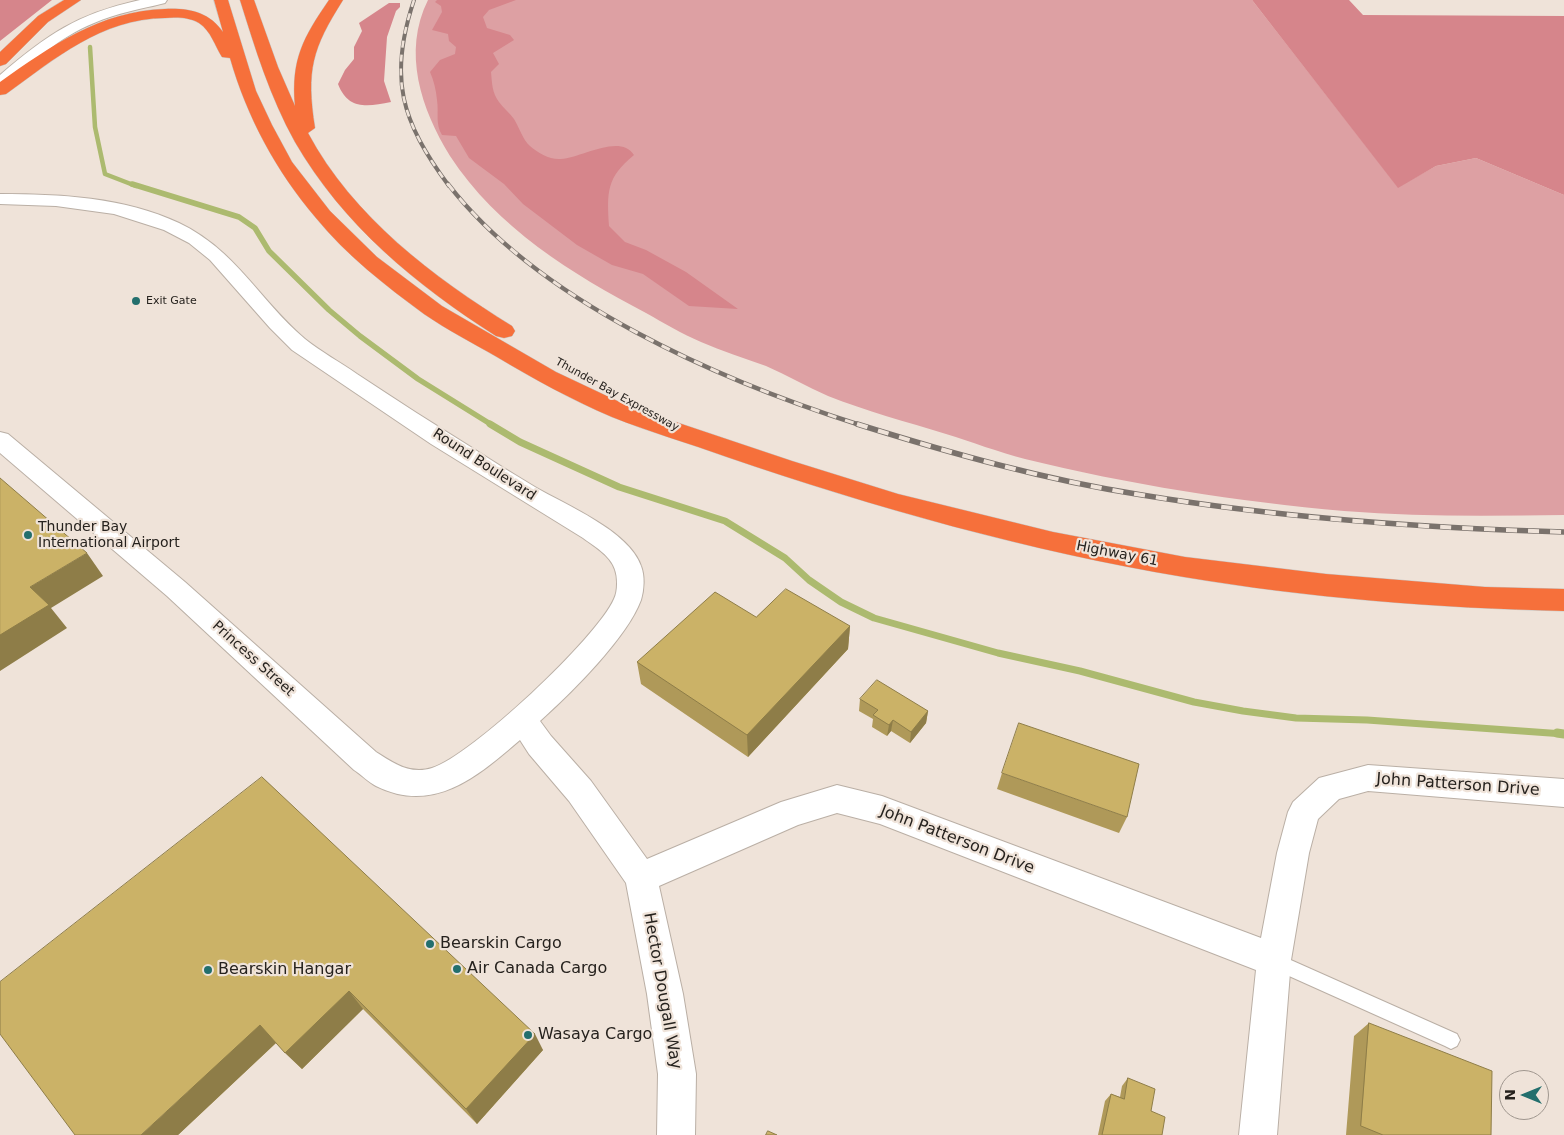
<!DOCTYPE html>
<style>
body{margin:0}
#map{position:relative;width:1564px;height:1135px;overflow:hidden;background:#efe3d9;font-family:"DejaVu Sans",sans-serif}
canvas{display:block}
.north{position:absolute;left:1499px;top:1070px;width:50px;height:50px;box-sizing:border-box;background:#efe3d9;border:1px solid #9f968e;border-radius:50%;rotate:270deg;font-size:14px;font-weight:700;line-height:20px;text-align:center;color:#26221e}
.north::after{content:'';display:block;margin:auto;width:18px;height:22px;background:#236f6d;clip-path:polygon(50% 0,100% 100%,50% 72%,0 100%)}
</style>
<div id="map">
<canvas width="1564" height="1135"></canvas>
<div class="north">N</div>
</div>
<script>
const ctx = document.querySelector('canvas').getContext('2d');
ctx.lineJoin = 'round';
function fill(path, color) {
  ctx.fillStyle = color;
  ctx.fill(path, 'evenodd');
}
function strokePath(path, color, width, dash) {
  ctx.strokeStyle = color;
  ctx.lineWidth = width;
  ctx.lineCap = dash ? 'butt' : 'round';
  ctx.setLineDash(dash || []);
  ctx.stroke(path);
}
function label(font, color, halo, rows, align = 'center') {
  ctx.font = font + ' "DejaVu Sans",sans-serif';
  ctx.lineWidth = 4.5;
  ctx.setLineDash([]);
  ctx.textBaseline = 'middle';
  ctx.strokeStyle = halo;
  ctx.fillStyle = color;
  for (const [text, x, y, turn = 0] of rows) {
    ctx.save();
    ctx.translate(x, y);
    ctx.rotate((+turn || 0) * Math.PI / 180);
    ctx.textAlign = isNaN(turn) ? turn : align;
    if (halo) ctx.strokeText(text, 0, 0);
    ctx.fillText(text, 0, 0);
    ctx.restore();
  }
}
fill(new Path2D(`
 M428,0H1252L1398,187L1436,166L1476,158L1564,195V515C1491,516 1417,517 1344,511C1240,502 1126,484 1025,459C998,452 972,442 946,434C907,422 866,411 828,396C807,387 787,375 766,366C744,358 722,351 701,342C682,334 664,323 646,313C572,274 497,228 450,156C421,109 402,52 428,0Z`), '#dda0a3');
fill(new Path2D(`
 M0,0H52L0,41Z
 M437,0H516L489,10L483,17L487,28L510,35L514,40L493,53L499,64L491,72C492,83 492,93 499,102C503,108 510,113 514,119C519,127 523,140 530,146C538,153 550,160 561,159C581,158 620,133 634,155C606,178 607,192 609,226L625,242L646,250L686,272L738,309L689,306L643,274L612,265L577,245L523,204L504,184L469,158L456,136L442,135C435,123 439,114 437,100C436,90 434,81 430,72L440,60L455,54L456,47L449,41L448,34L432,30L442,12L441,6L435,2Z
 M1252,0H1349L1363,15L1564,16V195L1476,158L1436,166L1398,188Z
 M389,3H400V7L396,11L387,37L384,81L391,102C367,107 348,110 338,84L345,70L354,59V47L362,31L359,23Z`), '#d6858b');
strokePath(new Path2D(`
 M90,47L95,127L105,174L136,186`), '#acba6f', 4.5);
strokePath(new Path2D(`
 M132,184L239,217L255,228L269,251L329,310L360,336L418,379L492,425`), '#acba6f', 5.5);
strokePath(new Path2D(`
 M490,424L520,442L619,487L725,521L785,558L809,580L841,602L874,618L998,653L1080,671L1194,702L1243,711L1296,718L1367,720L1564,734`), '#acba6f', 7);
strokePath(new Path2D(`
 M1557,733L1564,734`), '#acba6f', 9);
const lane = new Path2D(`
 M1275,953L1457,1034L1460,1040L1457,1046L1451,1049L1445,1046L1269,967L1267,961L1269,955Z`);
const street = new Path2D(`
 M140,0H167L165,3C141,9 117,13 94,23C59,37 33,62 6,86L0,88V75C48,34 77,14 140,0Z
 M0,194C59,194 124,197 179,223C236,250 259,300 305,339C321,352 340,362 357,374C396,400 435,425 474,449C494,462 515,475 535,487C566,505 629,531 641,566C645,576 644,590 641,600C627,638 571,693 540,721L551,736L591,781L647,859L781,802L837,785L882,796L1261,938L1277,853L1288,812L1293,802L1319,778L1368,765L1564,779V807L1368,791L1339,799L1318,819L1309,853L1291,960L1277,1135H1239L1256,970L880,824L837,813L798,825L659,886L683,994L696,1074L695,1135H657L658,1074L647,994L626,883L569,801L529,754L520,740C478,776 434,815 376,786C368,782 362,775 354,770L167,596L0,453V432L8,434L185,582L376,752C393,763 410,775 432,768C471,756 597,638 614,599C616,595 617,589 617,584C618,560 601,551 583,538L431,444L292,350L270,328L210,260L189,243L164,230L114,214L56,206L0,204Z`);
const highway = new Path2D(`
 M64,0H81L48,22L6,64L0,66V52L38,16Z
 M214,0H228L256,91L272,125L292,162L330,211L377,257L442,306L556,372L628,406L792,461L898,494L1053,532L1185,557L1326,574L1485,587L1564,589V611C1437,608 1309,598 1184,577C1029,551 876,508 727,457C689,443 649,432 612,417C572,400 534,379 497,357C473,343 447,330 424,314C386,286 346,255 316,218C276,171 247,117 230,58L222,57C215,46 211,31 199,23C189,17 176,17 165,18C101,19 56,58 6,94L0,95V82C51,46 100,11 165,9C189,8 209,12 223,32Z
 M240,0H254L278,67L295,106C291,59 303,38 329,0H343C312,49 306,70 315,128L308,133C353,217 433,277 512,326L515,331L512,336L504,338L496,336C416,285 343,225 295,142C270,97 255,48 240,0Z`);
strokePath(lane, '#baafa5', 2);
strokePath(street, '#baafa5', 2);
strokePath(highway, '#c7c6c4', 1);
fill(lane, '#fff');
fill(street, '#fff');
fill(highway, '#f6703b');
const railFar2 = new Path2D(`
 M414,0C388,78 401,121 449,186`);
const railFar1 = new Path2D(`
 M448,184C539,302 721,381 860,425`);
const rail = new Path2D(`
 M857,424C950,453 1045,480 1142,495C1282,518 1422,528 1564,532`);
strokePath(railFar2, '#7a726c', 4);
strokePath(railFar1, '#7a726c', 4.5);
strokePath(rail, '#7a726c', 5.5);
strokePath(railFar2, '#efe3d9', 2.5, [7]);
strokePath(railFar1, '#efe3d9', 3, [9]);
strokePath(rail, '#efe3d9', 4, [11]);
fill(new Path2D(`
 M756,617L850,626L848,649L748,757L641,684L637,662Z
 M860,699L928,711L926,723L910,743L891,731L887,736L872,727L873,719L859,711Z
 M1002,773L1127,817L1119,833L997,789Z
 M262,777L543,1050L477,1124L363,1009L302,1069L276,1043L178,1135Z
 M1369,1023L1491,1135H1346L1354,1036Z
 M1128,1078L1151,1111L1162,1135H1098L1105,1101L1111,1094L1120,1097L1122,1086Z`), '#af9959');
fill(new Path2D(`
 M87,553L103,576L51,608L67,628L0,671V635L30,587Z
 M850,626L848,649L748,757L747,735Z
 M928,711L926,723L910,743L911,732Z
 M893,720L891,731L887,736L889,725Z
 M349,991L363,1009L302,1069L285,1053Z
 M260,1025L277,1042L178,1135H141Z
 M535,1034L543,1050L477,1124L466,1109Z`), '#8e7d48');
const building = new Path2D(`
 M0,478L87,553L30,587L49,605L0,635Z
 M786,589L850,626L747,735L637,662L715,592L756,617Z
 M877,680L928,711L911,732L893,720L889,725L873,715L878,710L860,699Z
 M1019,723L1139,764L1127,817L1002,773Z
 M262,777L535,1034L466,1109L349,991L285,1053L260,1025L141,1135H75L0,1034V982Z
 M1369,1023L1492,1071L1491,1135H1383L1361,1126Z
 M1128,1078L1155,1089L1151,1111L1165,1117L1162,1135H1102L1111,1094L1124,1099Z
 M768,1131L777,1135H766Z`);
fill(building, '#cbb267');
strokePath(building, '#8e7d48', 1);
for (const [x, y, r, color] of [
 [136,301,5,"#236f6d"],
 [28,535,5,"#236f6d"],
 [430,944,5,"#236f6d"],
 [457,969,5,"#236f6d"],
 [208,970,5,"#236f6d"],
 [528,1035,5,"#236f6d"]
]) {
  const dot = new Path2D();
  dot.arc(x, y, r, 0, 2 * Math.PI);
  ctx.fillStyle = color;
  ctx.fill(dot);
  strokePath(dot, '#efe3d9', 2);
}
label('11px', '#26221e', '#efe3d9', [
 ["Exit Gate",146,301]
], 'left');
label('11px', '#26221e', '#efe3d9', [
 ["Thunder Bay Expressway",617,395,29]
]);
label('14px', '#26221e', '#efe3d9', [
 ["Round Boulevard",484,465,33],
 ["Highway 61",1117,554,11],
 ["Princess Street",253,659,42]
]);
label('14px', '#26221e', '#efe3d9', [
 ["Thunder Bay",38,527],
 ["International Airport",38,543]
], 'left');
label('16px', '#26221e', '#efe3d9', [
 ["John Patterson Drive",1458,785,4],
 ["John Patterson Drive",957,840,21],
 ["Hector Dougall Way",662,991,80]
]);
label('16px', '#26221e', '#efe3d9', [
 ["Bearskin Cargo",440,944],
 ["Air Canada Cargo",467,969],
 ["Bearskin Hangar",218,970],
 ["Wasaya Cargo",538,1035]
], 'left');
</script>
